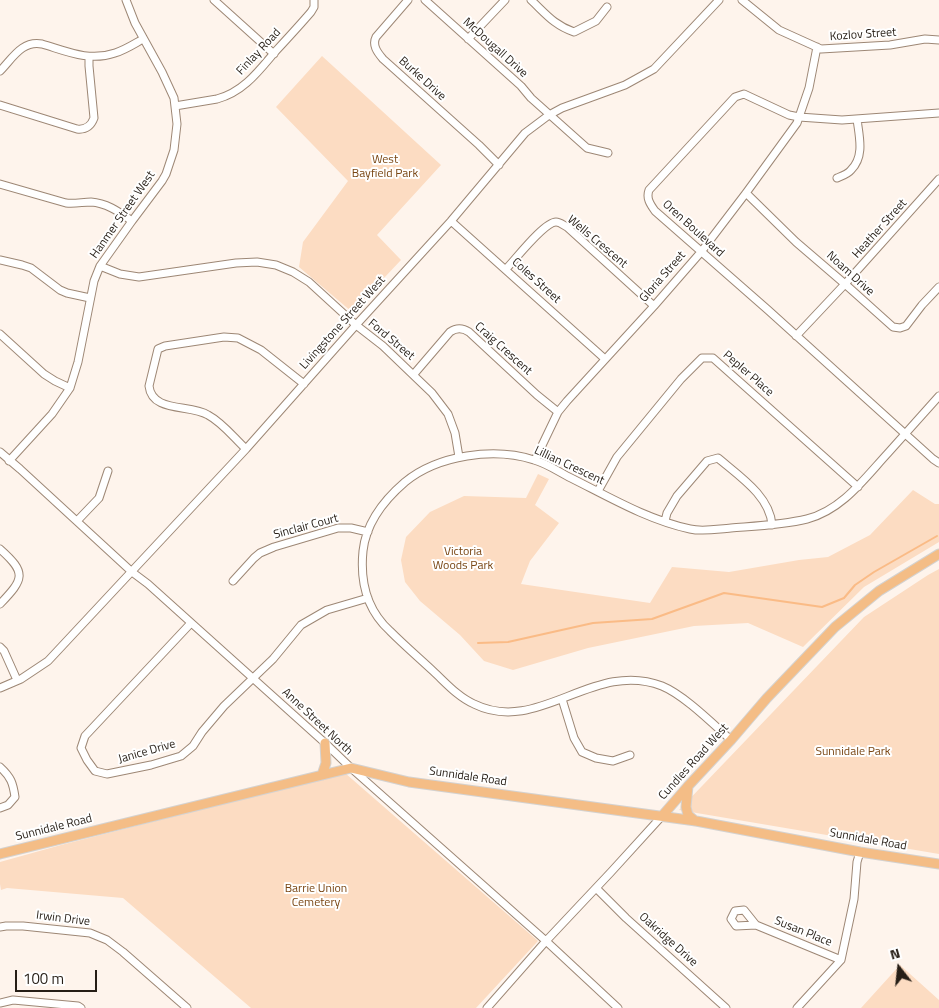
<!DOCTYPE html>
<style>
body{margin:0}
#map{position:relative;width:939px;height:1008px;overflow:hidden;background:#fef4ec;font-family:"Titillium Web",sans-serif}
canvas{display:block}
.north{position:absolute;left:874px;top:943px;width:50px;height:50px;-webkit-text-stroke:4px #fff;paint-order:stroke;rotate:344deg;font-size:14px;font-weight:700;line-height:20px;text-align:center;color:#261e16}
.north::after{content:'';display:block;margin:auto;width:18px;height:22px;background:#261e16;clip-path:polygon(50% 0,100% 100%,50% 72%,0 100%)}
.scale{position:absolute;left:15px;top:970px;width:82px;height:22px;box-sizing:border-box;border:2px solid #261e16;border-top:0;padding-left:6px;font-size:15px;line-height:18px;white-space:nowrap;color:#261e16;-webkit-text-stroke:4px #fff;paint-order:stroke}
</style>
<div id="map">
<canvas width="939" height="1008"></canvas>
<div class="north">N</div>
<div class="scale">100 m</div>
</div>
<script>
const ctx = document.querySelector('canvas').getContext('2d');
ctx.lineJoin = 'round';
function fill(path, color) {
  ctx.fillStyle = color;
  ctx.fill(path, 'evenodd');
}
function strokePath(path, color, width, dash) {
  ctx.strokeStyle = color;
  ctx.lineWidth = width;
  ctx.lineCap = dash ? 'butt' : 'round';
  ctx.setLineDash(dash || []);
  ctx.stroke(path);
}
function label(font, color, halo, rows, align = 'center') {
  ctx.font = font + ' "Titillium Web",sans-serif';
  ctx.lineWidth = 4;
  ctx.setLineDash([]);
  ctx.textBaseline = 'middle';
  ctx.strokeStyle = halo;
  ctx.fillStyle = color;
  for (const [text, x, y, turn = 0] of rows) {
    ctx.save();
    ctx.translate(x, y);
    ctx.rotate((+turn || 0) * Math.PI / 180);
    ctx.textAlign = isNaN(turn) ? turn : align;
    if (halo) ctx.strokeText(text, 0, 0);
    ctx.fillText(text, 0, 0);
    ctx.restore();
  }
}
fill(new Path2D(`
 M322,56L441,165L377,235L401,260L352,312L299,267L303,242L348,181L276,107Z
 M538,474L549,479L535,505L559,523L530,561L521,584L650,603L672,567L729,572L799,560L828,557L870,535L913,490L935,504H939V542L864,587L803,647L748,623L694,626L588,648L513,670L484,661L460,635L420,601L405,582L401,560L406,537L430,512L464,496L526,498Z
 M939,569V854L679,810L864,617L928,575Z
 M345,773L538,941L476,1008H251L123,898L7,888L1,890L0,884V862L61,845Z
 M900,965L939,1000V1008H861Z`), '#fcdcc2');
strokePath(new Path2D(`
 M478,643L508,642L593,623L652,619L724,593L822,607L844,598L855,585L874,572L937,536`), '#fabb86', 2);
const minor = new Path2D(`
 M214,0L274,54
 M408,0L376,37C372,45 377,52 383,59L479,145L499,165
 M425,0L521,86L531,98L587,148L608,153
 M531,0C546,14 554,25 574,32L596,21L607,7
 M742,0L779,30L821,49L890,45L925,39L939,40
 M468,39L505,0
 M0,71C12,59 22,40 42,44C66,51 89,62 115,53C125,50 134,44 143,39
 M0,105L77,129C86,130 91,126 94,118L89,66V57
 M175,106L217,99C243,92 258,72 274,53C286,40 299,26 311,12L314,7V0
 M939,113L842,120L799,117L789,115L744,94L735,97L649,190C646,198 650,204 655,211L768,310L933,459L939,463
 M837,178C842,176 848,174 851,170C865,156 859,136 857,119
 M0,184L66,203C75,204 83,202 91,202C107,203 119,212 132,221
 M746,193L796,242L845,284L893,327L900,328L906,326L922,305L939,287
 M451,221L605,359
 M0,260L22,265L31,268L60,290L67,293L90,298
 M100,266L120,274L139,277L236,263L257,262L276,265L293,272L309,282L356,325L383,346L432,393L448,414L455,433L459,457
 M506,269C515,260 544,222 556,222C560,222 563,225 567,227L654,306
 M0,334L44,374L55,381L70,388
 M796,336L845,284L939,179
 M414,374L450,332C457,327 463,328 469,332L537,395L558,412
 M246,449C234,438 223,423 208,415C190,404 152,413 149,386L158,349L165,346L224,337L238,338L261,350L304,384
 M0,452L20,469L132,572L148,584L325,743L351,768L546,941L618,1008
 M535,460L558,412L567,401L654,306L701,252L746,193L797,123L809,88L817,47
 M9,461L52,414L70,388L78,362L94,281L100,266L132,221L162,181L166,174L174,150L177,124L174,98L162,72L135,23L126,0
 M598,491L617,457L681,379L702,358H713L858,487
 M77,521L99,498L108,471
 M665,521L667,513L677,496L707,461L718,458C739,476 770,496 772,525
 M0,549C27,573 24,579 0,604
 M233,581L254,558L260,553L274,547L338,528H351L368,532
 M191,623L85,736L81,748L87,760L95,771L107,774L151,765L181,756L193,746L202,732L224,706L273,659L301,625L327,610L368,598
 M0,647L4,651L17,680
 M0,688L21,679L48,661L246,449L356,325L451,221L525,133L549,115L562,108L625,85L654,69L719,0
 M562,699L574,738L582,752L596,758L613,761L630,755
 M731,740C713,724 684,695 662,686C593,659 539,736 474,704C458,697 446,683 433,671C419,658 404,645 390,631C367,610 360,581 363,551C366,523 384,500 405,482C438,455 494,447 534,460C546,463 559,472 571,478C609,497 648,520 690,529C703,532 717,529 731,528C756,526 782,525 807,519C842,510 864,479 888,453C905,434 922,415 939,396
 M0,767C11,777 13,783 15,797L8,805L0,808
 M596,888L626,918L726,1008
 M756,925L744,910L735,911L731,919L736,926L756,925L841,960
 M0,927L6,926H23L90,933L107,940L123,952L187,1008
 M0,1003L13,1000L78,1006L81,1008
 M487,1008L546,941L611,872L662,816
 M797,1008L841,960L854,899L857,862L860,852`);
const major = new Path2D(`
 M322,775L326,763L325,743
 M688,786L686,807L688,815L695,821
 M662,816L689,785L731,740L767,698L835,627L879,591L939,554
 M0,854L351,768L409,782L696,821L860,852L939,864`);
strokePath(minor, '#9d8775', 9);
strokePath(major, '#d4d2d0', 11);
strokePath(minor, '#fff', 7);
strokePath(major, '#f4bd86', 9);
label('12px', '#261e16', '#fff', [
 ["Kozlov Street",863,35,-4],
 ["McDougall Drive",495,48,42],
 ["Finlay Road",259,52,-47],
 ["Burke Drive",422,79,42],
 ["Hanmer Street West",123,215,-55],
 ["Oren Boulevard",693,229,42],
 ["Heather Street",880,229,-48],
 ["Wells Crescent",597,242,40],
 ["Noam Drive",850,274,42],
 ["Gloria Street",663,277,-49],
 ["Coles Street",536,281,42],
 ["Livingstone Street West",343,323,-48],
 ["Ford Street",391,340,40],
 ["Craig Crescent",503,349,42],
 ["Pepler Place",748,374,41],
 ["Lillian Crescent",569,466,25],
 ["Sinclair Court",306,527,-15],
 ["Anne Street North",317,722,43],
 ["Janice Drive",147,752,-16],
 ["Cundles Road West",694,762,-48],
 ["Sunnidale Road",468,777,8],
 ["Sunnidale Road",54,828,-14],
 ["Sunnidale Road",868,840,10],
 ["Irwin Drive",63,919,7],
 ["Susan Place",803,932,22],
 ["Oakridge Drive",668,940,42]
]);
label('12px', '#794613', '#fff', [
 ["West",385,160],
 ["Bayfield Park",385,174],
 ["Victoria",463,552],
 ["Woods Park",463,566],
 ["Sunnidale Park",853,752],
 ["Barrie Union",316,889],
 ["Cemetery",316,903]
]);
</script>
